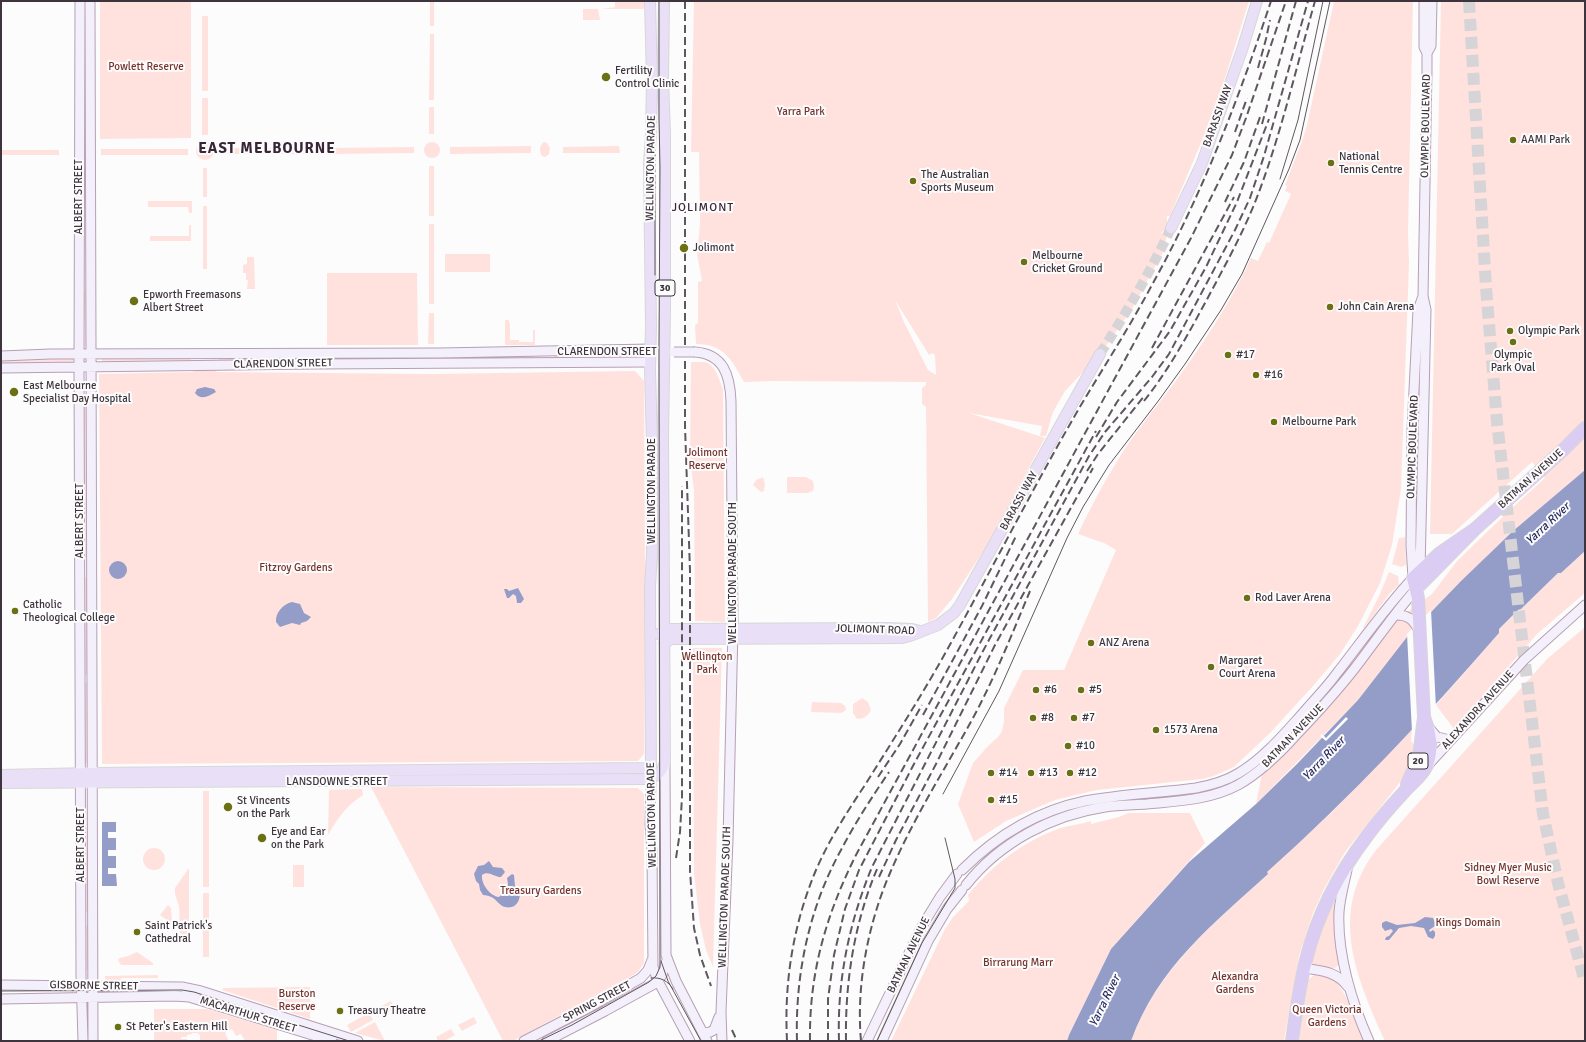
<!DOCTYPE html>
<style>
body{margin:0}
#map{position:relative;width:1586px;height:1042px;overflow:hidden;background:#fcfcfc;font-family:Signika,sans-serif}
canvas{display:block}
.frame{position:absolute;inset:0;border:2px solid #3e343d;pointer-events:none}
</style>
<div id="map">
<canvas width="1586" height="1042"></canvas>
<div class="frame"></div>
</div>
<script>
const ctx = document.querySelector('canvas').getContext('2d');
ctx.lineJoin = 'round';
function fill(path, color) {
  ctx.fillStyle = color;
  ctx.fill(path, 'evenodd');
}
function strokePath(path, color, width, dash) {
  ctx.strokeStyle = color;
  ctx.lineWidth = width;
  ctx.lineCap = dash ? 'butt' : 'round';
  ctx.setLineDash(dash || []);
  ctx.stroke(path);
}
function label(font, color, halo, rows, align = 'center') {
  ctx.font = font + ' Signika,sans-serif';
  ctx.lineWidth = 4;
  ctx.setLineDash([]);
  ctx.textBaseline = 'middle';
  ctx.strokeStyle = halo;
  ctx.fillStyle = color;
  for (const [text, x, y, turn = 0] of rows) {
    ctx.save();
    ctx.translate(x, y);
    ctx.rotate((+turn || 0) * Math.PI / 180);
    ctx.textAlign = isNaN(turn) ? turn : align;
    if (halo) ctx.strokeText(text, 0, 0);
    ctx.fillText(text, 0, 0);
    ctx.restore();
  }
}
fill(new Path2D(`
 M83,1H88L87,138H84Z
 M100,1H191V138L100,139Z
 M430,1H434V26H430Z
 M615,1H644V9H602L615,7Z
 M694,1H1249L1225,78L1203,138L1170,216H1167V230L1161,232L1162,234L1168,231L1163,252L1132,309L1100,354L1065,391L1053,412L1046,436H1040L1042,426L969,413L1045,438L986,547L952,599L936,618L928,622L926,407L922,404V388L926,385V382L772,381L744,382C732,360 724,344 696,344L695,325L698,323V282L702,281L697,254L700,224L699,152H691ZM895,300L929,355L933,353L935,356L936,375L928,370L904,322Z
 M1334,1H1413L1408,232L1409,263L1401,489L1392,545L1380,583L1358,626L1340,654L1313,686L1270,733L1234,767L1214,776L1202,779L1097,790L1055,800L1006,821L974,842L958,804L973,763L988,746L998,737L1002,731L1004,722V708L1023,670H1064L1116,550L1104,543L1078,534C1093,502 1110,471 1130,441C1142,424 1156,407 1169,390C1199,350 1230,304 1251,258L1258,261L1267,242L1269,243L1291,194L1285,191L1287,186L1285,185L1302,141L1307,125Z
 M1441,1H1585V470L1513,531L1461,581L1407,637L1358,700L1256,804L1262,773L1308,729L1352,678L1400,617L1432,594L1457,561L1514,506L1545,478L1532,462L1452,534H1430Z
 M583,9H598L600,20H583Z
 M202,16H208V91H202Z
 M430,34H434V100H429Z
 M202,98H208V135H202Z
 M429,107H434V134H429Z
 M424 150a8 8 0 1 1 16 0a8 8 0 1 1-16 0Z
 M544,142L547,143L550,148L549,154L545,157L542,156C539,151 539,146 544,142Z
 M196 151a9 9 0 1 1 18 0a9 9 0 1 1-18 0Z
 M531,146V153L450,154V147Z
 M619,146L620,153H563V147Z
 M414,147V153L332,154V148Z
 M220,148H304V154H220Z
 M101,149H188V155H101Z
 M1,150H59V155H1Z
 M429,166H434V216H429Z
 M203,168H207V197H203Z
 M148,201H192V213H189L188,207H148Z
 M203,206H207V269H203Z
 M429,224H434V304H429Z
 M189,225H191V241H150V236H189Z
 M445,254H490V272H445Z
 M247,257H254L255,289H247L248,280H246V273H243V265L247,264Z
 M327,273H417L418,345H327Z
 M86,288L89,346H85L84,295Z
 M429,313H434V344H428Z
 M505,320H509V323H510V340H519V342H533V330H535V345H505Z
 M635,354L637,356V360H554V356L555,355Z
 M534,355L535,360L446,361L445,357Z
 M308,356V362L219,363V357Z
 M191,357V363L102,364V358Z
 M328,357H418V361H328Z
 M73,358V364L1,365V359Z
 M691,362C695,362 701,362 705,362C716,365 719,380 723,389L725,622L695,621L694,491L690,457Z
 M195,370H215L217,372L431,374L635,371L644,381L645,573L644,754L638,761L102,764L99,374L193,372Z
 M87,377H89V558H84V405L87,396Z
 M763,477L765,484L764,491L761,492L753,485L756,480Z
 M787,477H806L813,481L814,487L813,491L807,493H787Z
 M1405,537L1406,565L1401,567L1392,564L1399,538Z
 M1585,551V593L1537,634L1454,729L1436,705L1499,633V629L1518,610L1521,609L1558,573H1561Z
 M1389,572L1398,576L1399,585L1391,592L1364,628H1363L1379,596Z
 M85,577H89V675H85Z
 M1585,627V1041H1385C1356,977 1328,913 1376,850L1547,659Z
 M1363,644L1367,647L1335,687L1284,743L1282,741Z
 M693,648H722L713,967L706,950L700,924L694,873Z
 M85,683H90L89,763H85Z
 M862,698L868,702L871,710C868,716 864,719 857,719L853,713V704Z
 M812,702L841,703L845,706L846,710L841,713L811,712Z
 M1412,729L1411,741L1415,746L1414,757L1409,771L1345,852L1324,889L1313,913L1299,956L1284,1041H1131C1158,968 1212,925 1268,874L1266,872L1332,812Z
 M371,787L638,788L644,794V963L637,973L513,1041H503Z
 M362,789L363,795C347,805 337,819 328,835L329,790Z
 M203,791H209V887H203Z
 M87,793H90V912H85Z
 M1128,813H1190L1205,843L1111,949L1069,1035L1067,1041H891L945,929L953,917L969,901L968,895C993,864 1024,841 1061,828C1071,825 1082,824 1091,821V824L1119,817Z
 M143 859a11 11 0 1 1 22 0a11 11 0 1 1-22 0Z
 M293,865H304V887H293Z
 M189,868V941L180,933L179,906L175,894V888Z
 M203,893H209V957H203Z
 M1333,904L1335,905L1336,931L1340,962C1335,973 1324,968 1314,966L1312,962L1323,926Z
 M168,905L171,908L172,921L171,923L160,915Z
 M91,925V970H85V926Z
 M137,952L153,963V965H122L120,964L118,960L120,958L128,956Z
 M158,975V978H122L118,982H105V976Z
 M1314,975C1320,976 1329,976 1335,981C1347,992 1356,1025 1364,1041H1299L1308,980Z
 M310,987V1019L222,990L223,988Z
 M391,1001L395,1008L378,1017L374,1010Z
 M154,1009H207L277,1030V1041H245L241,1034L236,1036L232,1029L225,1033L229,1041H200V1035L198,1034V1033H192V1034L187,1035V1037H181V1039H187V1041H154Z
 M369,1013L373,1020L351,1032L347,1025Z
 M474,1017L477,1023L462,1031L458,1025Z
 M375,1022L385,1041L355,1033Z
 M451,1029L455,1035L444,1041H438L436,1037Z`), '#ffe2de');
fill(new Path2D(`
 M205,387L214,389L216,392C209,396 201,401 195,393L197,389Z
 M1585,470V551L1561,573H1558L1521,609L1518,610L1499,629V633C1426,717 1350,798 1267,872L1268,874C1212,925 1158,967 1131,1041H1067L1069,1035L1111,949L1189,862L1256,804L1297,764L1358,700L1407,637L1461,581L1513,531Z
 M109 570a9 9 0 1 1 18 0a9 9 0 1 1-18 0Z
 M518,588L524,599L521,603H517L516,596L513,594L509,598H507L504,589H507L509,591Z
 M292,602L300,604L304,613L311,617L307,621L301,623L300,625L292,623L280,627L276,622C275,613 283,604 292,602Z
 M102,822H116V832H108V838H116V850H108V856H116V868H108V874H116L117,886H102Z
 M489,861L493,867L502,868L505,872L501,877C494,877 488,870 482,875C481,884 490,896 499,897L501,895V890L507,888L508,884L507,878L512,874L514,875L515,886L519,889C522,898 517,910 505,907C496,904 497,896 483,895L480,890L479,884L476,881L474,874L478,866L484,865Z
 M1425,917L1433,918L1435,922V926L1429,930L1430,932L1433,930L1435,932V936L1433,939L1428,937L1424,928L1411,926L1399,928L1389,940H1385L1386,937L1389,936L1393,931L1391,929L1385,931L1382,927V923L1386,921L1397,925L1415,923Z`), '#939dc8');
fill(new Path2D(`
 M1431,610L1436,708L1412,732L1407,634Z
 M1346,717L1348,719L1326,741L1320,736L1322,734L1326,738Z`), '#fcfcfc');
strokePath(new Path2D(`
 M1100,354C1126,313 1151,271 1171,228`), '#d6d4d6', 10, [10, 5]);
strokePath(new Path2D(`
 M1469,1L1486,287L1497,422L1520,621L1543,814L1558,883L1585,982`), '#d6d4d6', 12, [12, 6]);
const secondary = new Path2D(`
 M80,1L79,367L81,975L83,1041
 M90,1L93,1041
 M1424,1V47L1427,53
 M695,352C724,354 730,376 731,401L733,628L728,840L721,1012L722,1041
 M1,356L50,354L440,353L651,349
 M1,368L316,364L650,362
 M1420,571L1426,310L1423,296L1427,71V53L1431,46L1432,1
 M1395,615C1408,614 1413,620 1419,630
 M1428,727L1437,737L1450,740
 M665,762L666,955L676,981L707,1041
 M1428,765L1524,660L1585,605
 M651,778L650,824L652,851L653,967L658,981L690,1041
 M962,870C996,836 1037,811 1085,801C1121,794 1159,793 1196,788C1212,785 1226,781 1239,773C1264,758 1284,734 1303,713C1315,699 1327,687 1337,673C1362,641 1385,608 1413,578L1411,546L1412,430L1418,310L1423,296
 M1347,870C1344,884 1340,898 1339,912C1337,954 1352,1003 1369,1041
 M966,885C1000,842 1052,815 1105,807C1119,805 1133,805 1147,804C1178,801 1210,800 1238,785C1261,772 1280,753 1297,734C1317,713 1337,691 1355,668C1375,642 1394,614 1416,589
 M1304,968C1321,971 1337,971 1348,987
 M1,985L182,987L201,991L358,1041
 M1,999L174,996L189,997L332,1041
 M702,1032L708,1033L714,1030L719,1017
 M524,1041L586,1009L641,978L648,970L652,960
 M547,1041L605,1011L656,983L662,975L667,960
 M867,1041L921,928L940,897L957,874
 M882,1041L928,941L947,909L962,890`);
const primary = new Path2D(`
 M650,1L652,80L651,134L649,164L651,326L650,370L652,443V553L650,586L651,778
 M1171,228L1202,163L1243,47L1257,1
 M659,634L671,629L887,628L912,629L920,631
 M664,643L672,639L902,638L910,636L938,625L954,613L960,605L1100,354
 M1,775L92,773L645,768L650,767L651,764
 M1,783L645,779C656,778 662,773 665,762L663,438L665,310V133L663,80L664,1`);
const highway = new Path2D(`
 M1416,589L1475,529L1563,450L1585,428
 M1407,784L1419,757L1424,717L1418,598L1413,578L1440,553L1475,529
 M1292,1041C1296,1014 1299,987 1306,960C1317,915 1339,873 1367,836C1378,821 1391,806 1404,792C1412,783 1422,776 1427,765C1433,749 1430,732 1424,717`);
strokePath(secondary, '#b79fb4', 11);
strokePath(primary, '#d8d6d8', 12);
strokePath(highway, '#d8d6d8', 14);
strokePath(secondary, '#f4f0fb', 9);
strokePath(primary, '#e9e0f8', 10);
strokePath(highway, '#dbccf3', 12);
strokePath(new Path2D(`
 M655,149V275
 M1280,179L1298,120L1323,1
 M943,794L999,691L1067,538L1083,507L1109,465L1159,400L1185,364L1221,310L1242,274L1289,169L1300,140L1330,1
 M661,961L668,981L701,1041
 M651,978C661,977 668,981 673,989
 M1,991L182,990L194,992L349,1041
 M539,1041L572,1025L649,982L656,976L660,967L659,345L660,168L659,119V1
 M877,1041L922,943L955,888V879L945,838`), '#5f575f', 1);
strokePath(new Path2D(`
 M685,1V426L690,571V871L694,928L700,955L711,986
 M1258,68L1266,39L1270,20
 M1262,124L1296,1
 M1235,132L1247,98
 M1225,202L1244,162L1260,117
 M1152,348L1234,197
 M1144,401C1171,367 1191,329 1212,290C1229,258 1246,227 1259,192C1282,130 1297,65 1315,1
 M1096,437L1117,402L1170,331L1206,267L1237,202L1269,119
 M1087,471L1098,454L1145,395
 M923,715L982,606L1017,534
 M878,777L900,744L922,705
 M676,858L680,832L682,797V486
 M879,877L896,840L936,764L995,645L1093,468
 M732,1030L737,1041
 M787,1041C784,982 793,925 816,870C829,840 847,812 865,785C890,745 915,706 938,666C987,579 1031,491 1081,405C1105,365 1130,326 1152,285C1202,195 1239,98 1271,1
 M797,1041C795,975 809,908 841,850C855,823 872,797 889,772
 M810,1041C809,973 826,915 856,855L1191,238L1232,155L1246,118L1286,1
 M828,1041V999L834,955L845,909L859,870L915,762L1096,431
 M839,1041C837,980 849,923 872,867L983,651L1089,456L1105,432L1152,377L1169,354L1235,230L1250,198L1264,156L1308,1
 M846,1041C845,982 854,924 877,869
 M861,1041C856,985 868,924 890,873C913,819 945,769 973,718C995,677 1012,634 1030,591`), '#5f575f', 2, [8, 4]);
const secondaryBridge = new Path2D(`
 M674,352H695`);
strokePath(secondaryBridge, '#b79fb4', 11, []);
strokePath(secondaryBridge, '#f4f0fb', 9);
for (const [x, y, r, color] of [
 [606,77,5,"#6b7015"],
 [1513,140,4,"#6b7015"],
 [1331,163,4,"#6b7015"],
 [913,181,4,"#6b7015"],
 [684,248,5,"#6b7015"],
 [1024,262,4,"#6b7015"],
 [134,301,5,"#6b7015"],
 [1330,307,4,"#6b7015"],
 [1510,331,4,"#6b7015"],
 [1513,342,4,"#6b7015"],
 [1228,355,4,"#6b7015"],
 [1256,375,4,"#6b7015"],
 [14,392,5,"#6b7015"],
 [1274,422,4,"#6b7015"],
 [1247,598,4,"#6b7015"],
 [15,611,4,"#6b7015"],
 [1091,643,4,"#6b7015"],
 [1211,667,4,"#6b7015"],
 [1036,690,4,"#6b7015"],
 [1081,690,4,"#6b7015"],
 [1033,718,4,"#6b7015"],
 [1074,718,4,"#6b7015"],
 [1156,730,4,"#6b7015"],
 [1068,746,4,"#6b7015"],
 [991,773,4,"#6b7015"],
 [1031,773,4,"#6b7015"],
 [1070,773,4,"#6b7015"],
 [991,800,4,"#6b7015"],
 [228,807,5,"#6b7015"],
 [262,838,5,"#6b7015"],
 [137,932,4,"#6b7015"],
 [340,1011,4,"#6b7015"],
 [118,1027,4,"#6b7015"]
]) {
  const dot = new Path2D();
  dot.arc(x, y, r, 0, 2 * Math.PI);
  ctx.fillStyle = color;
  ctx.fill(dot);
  strokePath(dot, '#fcfcfc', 1.5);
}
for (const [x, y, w] of [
 [665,288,20],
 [1418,761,20]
]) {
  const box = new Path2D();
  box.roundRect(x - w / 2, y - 8, w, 16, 3);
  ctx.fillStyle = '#fcfcfc';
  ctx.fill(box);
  strokePath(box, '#3e343d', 1);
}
label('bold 10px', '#3e343d', null, [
 ["30",665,288],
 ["20",1418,761]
]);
label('11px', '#76332d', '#fcfcfc', [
 ["Powlett Reserve",146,67],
 ["Yarra Park",801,112],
 ["Jolimont",707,453],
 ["Reserve",707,466],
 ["Fitzroy Gardens",296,568],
 ["Wellington",707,657],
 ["Park",707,670],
 ["Sidney Myer Music",1508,868],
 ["Bowl Reserve",1508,881],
 ["Treasury Gardens",541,891],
 ["Kings Domain",1468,923],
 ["Birrarung Marr",1018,963],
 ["Alexandra",1235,977],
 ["Gardens",1235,990],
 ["Burston",297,994],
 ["Reserve",297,1007],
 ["Queen Victoria",1327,1010],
 ["Gardens",1327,1023]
]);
label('11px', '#3e343d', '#fcfcfc', [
 ["Fertility",615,71],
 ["Control Clinic",615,84],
 ["AAMI Park",1521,140],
 ["National",1339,157],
 ["Tennis Centre",1339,170],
 ["The Australian",921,175],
 ["Sports Museum",921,188],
 ["Jolimont",693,248],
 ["Melbourne",1032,256],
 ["Cricket Ground",1032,269],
 ["Epworth Freemasons",143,295],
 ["Albert Street",143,308],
 ["John Cain Arena",1338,307],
 ["Olympic Park",1518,331],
 ["#17",1236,355],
 ["Olympic",1513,355,"center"],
 ["Park Oval",1513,368,"center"],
 ["#16",1264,375],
 ["East Melbourne",23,386],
 ["Specialist Day Hospital",23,399],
 ["Melbourne Park",1282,422],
 ["Rod Laver Arena",1255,598],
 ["Catholic",23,605],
 ["Theological College",23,618],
 ["ANZ Arena",1099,643],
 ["Margaret",1219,661],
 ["Court Arena",1219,674],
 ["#6",1044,690],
 ["#5",1089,690],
 ["#8",1041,718],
 ["#7",1082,718],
 ["1573 Arena",1164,730],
 ["#10",1076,746],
 ["#14",999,773],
 ["#13",1039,773],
 ["#12",1078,773],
 ["#15",999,800],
 ["St Vincents",237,801],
 ["on the Park",237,814],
 ["Eye and Ear",271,832],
 ["on the Park",271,845],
 ["Saint Patrick's",145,926],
 ["Cathedral",145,939],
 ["Treasury Theatre",348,1011],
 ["St Peter's Eastern Hill",126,1027]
], 'left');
label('11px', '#3e343d', '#fcfcfc', [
 ["BARASSI WAY",1218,116,-70],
 ["OLYMPIC BOULEVARD",1426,126,-89],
 ["WELLINGTON PARADE",651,168,-89],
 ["ALBERT STREET",79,197,-90],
 ["CLARENDON STREET",607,352],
 ["CLARENDON STREET",283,364,-1],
 ["OLYMPIC BOULEVARD",1413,447,-88],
 ["BATMAN AVENUE",1531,479,-42],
 ["WELLINGTON PARADE",652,491,-90],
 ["BARASSI WAY",1019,501,-61],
 ["ALBERT STREET",80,521,-90],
 ["WELLINGTON PARADE SOUTH",733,573,-90],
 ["JOLIMONT ROAD",875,630,2],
 ["ALEXANDRA AVENUE",1478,710,-48],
 ["BATMAN AVENUE",1293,736,-46],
 ["LANSDOWNE STREET",337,782],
 ["WELLINGTON PARADE",652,815,-91],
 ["ALBERT STREET",81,845,-90],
 ["WELLINGTON PARADE SOUTH",725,897,-88],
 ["BATMAN AVENUE",909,955,-64],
 ["GISBORNE STREET",94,986,1],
 ["SPRING STREET",597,1002,-28],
 ["MACARTHUR STREET",248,1015,17]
]);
ctx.letterSpacing = '1px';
label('12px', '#382536', '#fcfcfc', [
 ["JOLIMONT",703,208]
]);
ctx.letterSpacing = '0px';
label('italic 12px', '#272d64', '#fcfcfc', [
 ["Yarra River",1548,524,-43],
 ["Yarra River",1324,759,-46],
 ["Yarra River",1105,1001,-64]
]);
ctx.letterSpacing = '1px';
label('bold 15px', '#382536', '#fcfcfc', [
 ["EAST MELBOURNE",267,149]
]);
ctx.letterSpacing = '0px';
</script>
